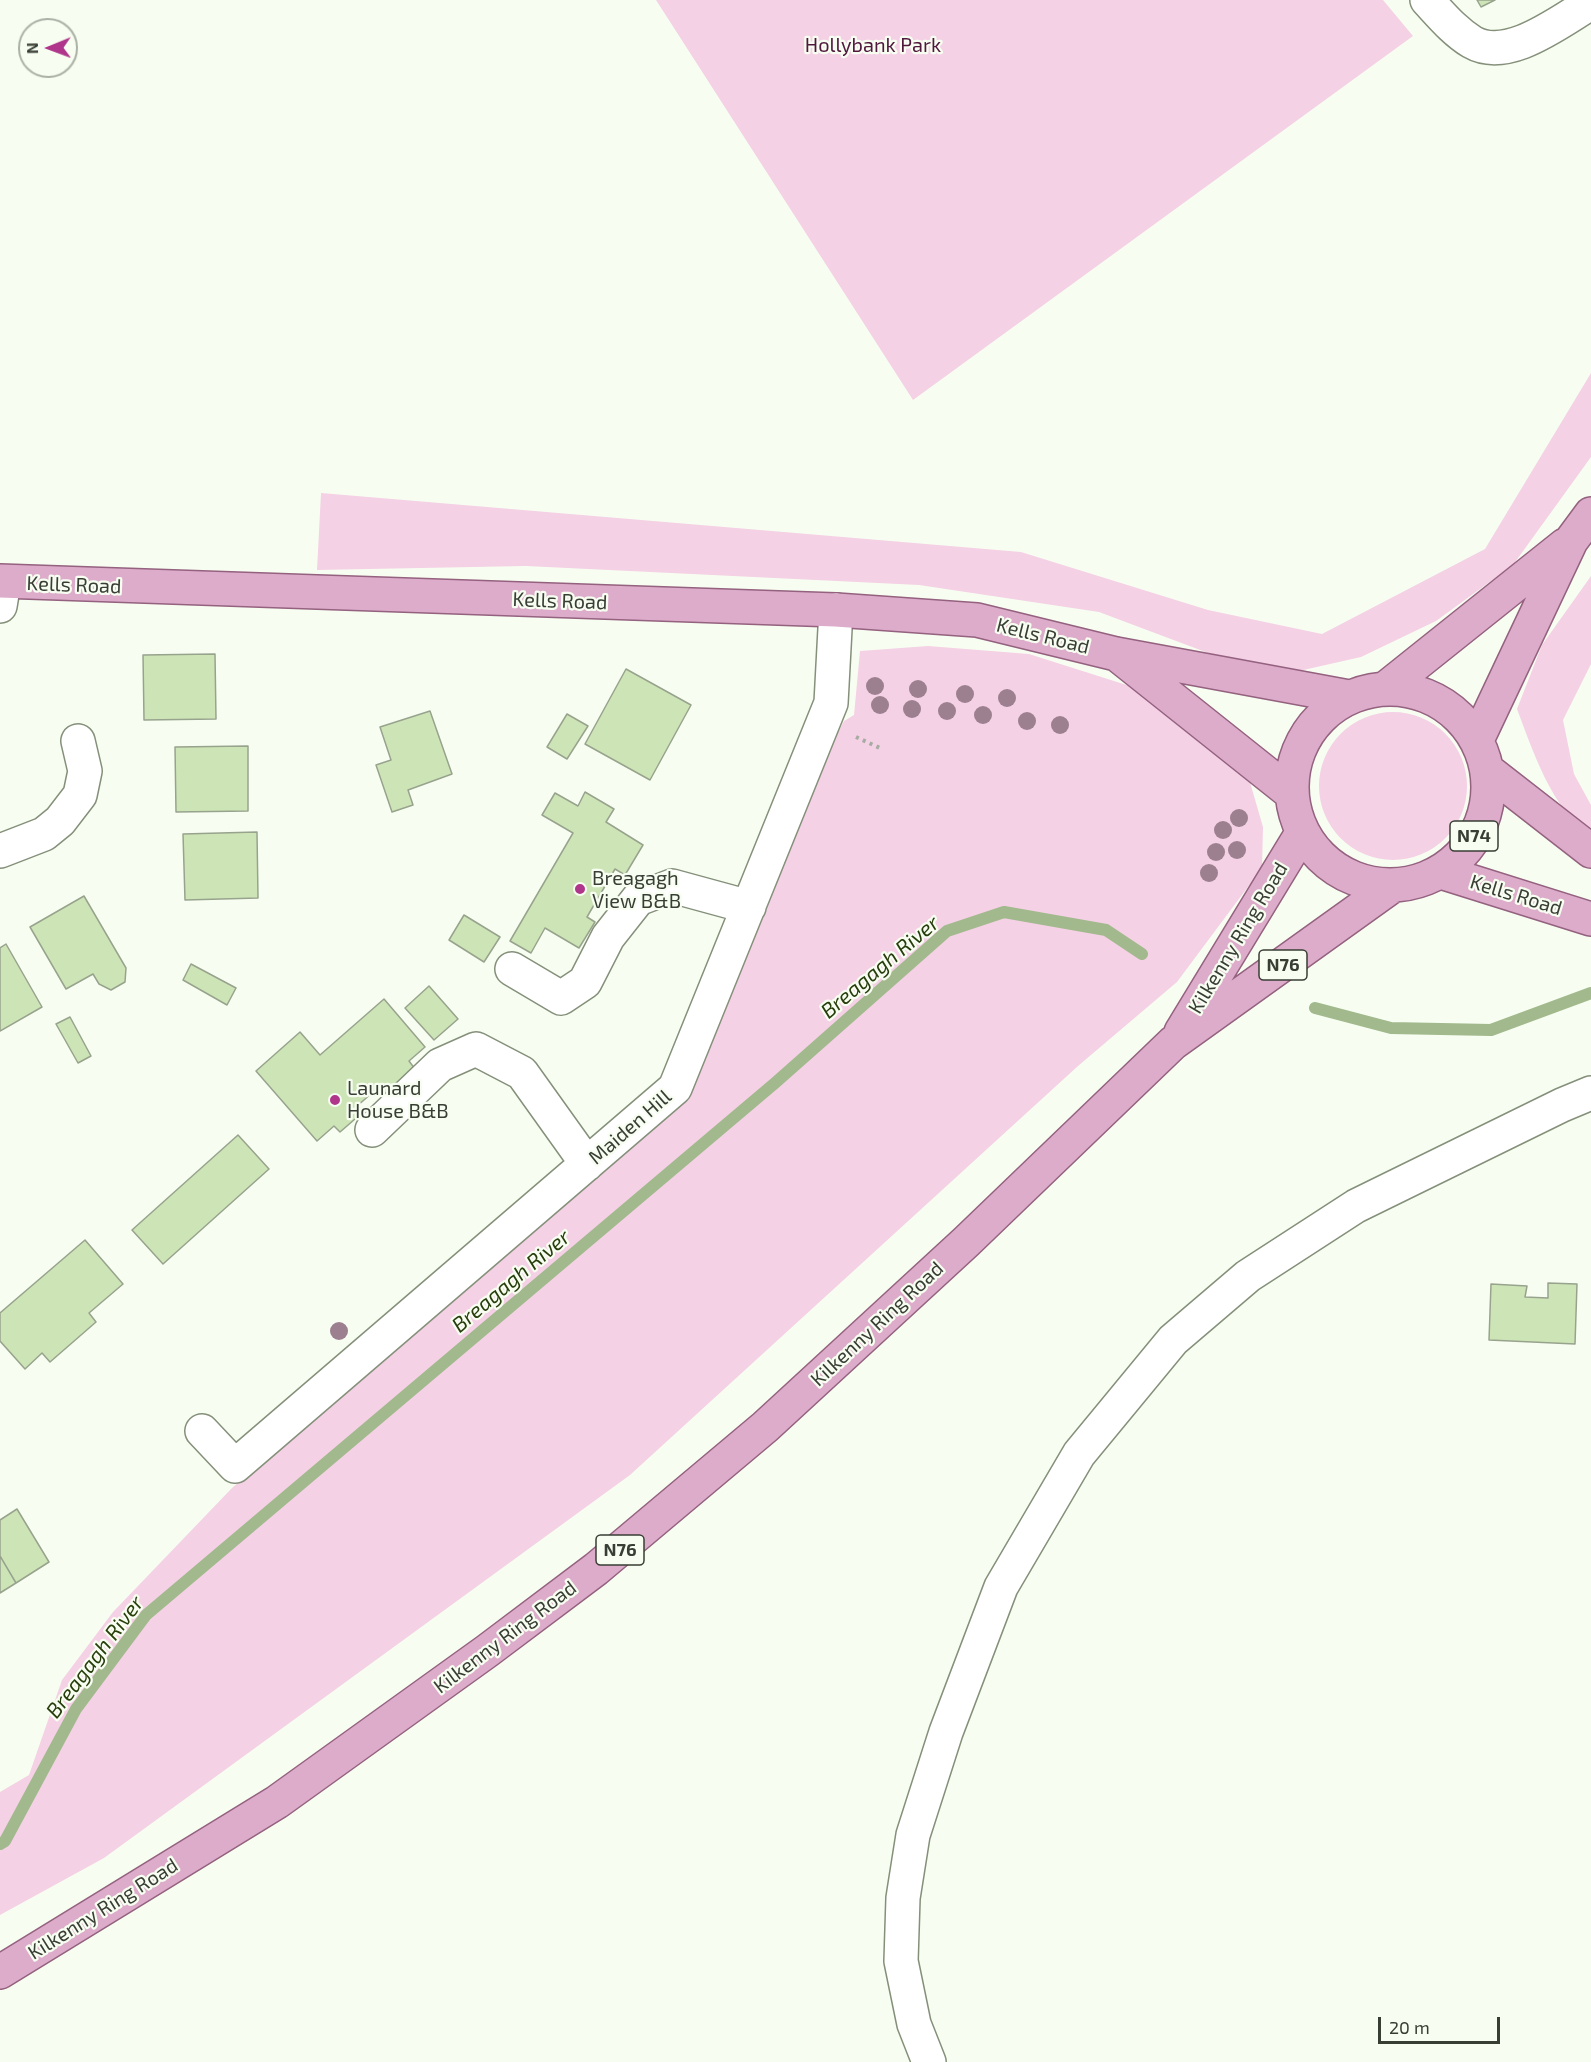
<!DOCTYPE html>
<style>
body{margin:0}
#map{position:relative;width:1591px;height:2062px;overflow:hidden;background:#f7fef1;font-family:"Exo 2",sans-serif}
canvas{display:block}
.north{position:absolute;left:18px;top:18px;width:60px;height:60px;box-sizing:border-box;background:#f7fef1;border:2px solid #abb1a6;border-radius:50%;rotate:269deg;font-size:16px;font-weight:700;line-height:24px;text-align:center;color:#393e35}
.north::after{content:'';display:block;margin:auto;width:21px;height:27px;background:#af368a;clip-path:polygon(50% 0,100% 100%,50% 72%,0 100%)}
.scale{position:absolute;left:1378px;top:2017px;width:122px;height:27px;box-sizing:border-box;border:3px solid #393e35;border-top:0;padding-left:8px;font-size:18px;line-height:21px;white-space:nowrap;color:#393e35;-webkit-text-stroke:4px #f7fef1;paint-order:stroke}
</style>
<div id="map">
<canvas width="1591" height="2062"></canvas>
<div class="north">N</div>
<div class="scale">20 m</div>
</div>
<script>
const ctx = document.querySelector('canvas').getContext('2d');
ctx.lineJoin = 'round';
function fill(path, color) {
  ctx.fillStyle = color;
  ctx.fill(path, 'evenodd');
}
function strokePath(path, color, width, dash) {
  ctx.strokeStyle = color;
  ctx.lineWidth = width;
  ctx.lineCap = dash ? 'butt' : 'round';
  ctx.setLineDash(dash || []);
  ctx.stroke(path);
}
function label(font, color, halo, rows, align = 'center') {
  ctx.font = font + ' "Exo 2",sans-serif';
  ctx.lineWidth = 4.5;
  ctx.setLineDash([]);
  ctx.textBaseline = 'middle';
  ctx.strokeStyle = halo;
  ctx.fillStyle = color;
  for (const [text, x, y, turn = 0] of rows) {
    ctx.save();
    ctx.translate(x, y);
    ctx.rotate((+turn || 0) * Math.PI / 180);
    ctx.textAlign = isNaN(turn) ? turn : align;
    if (halo) ctx.strokeText(text, 0, 0);
    ctx.fillText(text, 0, 0);
    ctx.restore();
  }
}
fill(new Path2D(`
 M656,0H1383L1413,36L913,400Z
 M1591,373V457L1513,565L1436,621L1361,657L1299,671L1248,668L1099,612L919,585L526,566L317,570L321,493L1021,552L1208,610L1322,634L1485,549Z
 M1591,576V664L1563,720L1574,774L1591,805V837C1551,807 1534,754 1517,709L1542,645Z
 M928,646L1029,654L1136,688L1247,772L1263,827L1262,868L1177,982L1078,1066L630,1475L104,1858L0,1915V1792L29,1775L62,1680L113,1612L232,1488L671,1110L695,1080L835,738L844,721L854,715L860,651Z
 M1319 786a74 74 0 1 1 148 0a74 74 0 1 1-148 0Z`), '#f4d1e5');
strokePath(new Path2D(`
 M1315,1008L1391,1028L1491,1030L1591,993
 M0,1844L5,1841L76,1709L146,1615L775,1083L947,931L1004,912L1106,930L1142,954`), '#a1b98c', 12);
const building = new Path2D(`
 M1477,0H1495L1481,7Z
 M215,654L216,719L144,720L143,655Z
 M626,669L691,705L650,780L585,744Z
 M430,711L452,774L408,790L413,805L392,812L376,765L391,760L380,727Z
 M567,714L588,726L567,759L547,747Z
 M248,746V811L176,812L175,747Z
 M585,792L614,809L606,822L643,845L625,875L615,869L587,917L595,922L579,948L545,928L531,953L510,941L573,833L542,815L555,793L578,806Z
 M257,832L258,898L185,900L183,834Z
 M84,896L126,968L125,982L111,990L99,984L93,974L66,989L30,927Z
 M464,915L500,937L484,962L449,940Z
 M6,944L42,1007L0,1031V948Z
 M191,964L236,988L227,1005L183,980Z
 M429,986L458,1019L434,1040L405,1008Z
 M384,999L425,1047L409,1061L415,1069L386,1094L380,1086L356,1107L362,1113L340,1132L334,1126L317,1141L256,1071L300,1032L320,1055Z
 M70,1017L91,1056L78,1063L56,1024Z
 M238,1135L269,1169L163,1264L132,1230Z
 M85,1240L123,1284L89,1313L96,1322L50,1362L42,1353L25,1369L0,1341V1313Z
 M1548,1283L1577,1284L1575,1344L1489,1340L1491,1284L1527,1286L1525,1297L1548,1298Z
 M17,1509L49,1562L16,1583L0,1556V1520Z
 M0,1556L16,1583L0,1593Z`);
fill(building, '#cde5b6');
strokePath(building, '#98a38e', 1.5);
const minor = new Path2D(`
 M1427,0C1441,15 1454,31 1472,42C1508,63 1560,21 1591,3
 M0,606L4,582
 M0,851L44,834L60,821L80,795L85,771L78,741
 M512,969L561,998L585,982L608,937L638,899L672,886L749,907
 M372,1130L440,1065L476,1049L522,1073L587,1164
 M202,1431L235,1466L675,1088L831,703L836,610
 M929,2062L914,2024L901,1961L903,1898L913,1835L946,1732L1001,1587L1079,1454L1173,1340L1248,1276L1356,1206L1562,1105L1591,1093`);
const major = new Path2D(`
 M0,581L836,610L977,620L1116,654L1349,697
 M1119,656L1291,793
 M1386,688L1565,545
 M1292 787a98 98 0 1 1 196 0a98 98 0 1 1-196 0Z
 M1477,740L1571,541L1591,514
 M1487,770L1591,851
 M1441,872L1591,919
 M1181,1032L1302,833
 M0,1972L277,1802L487,1651L596,1569L765,1427L966,1242L1173,1043L1392,886`);
strokePath(minor, '#85907b', 36);
strokePath(major, '#94617f', 36);
strokePath(new Path2D(`
 M856,737L882,749`), '#a6aca1', 4, [3, 4.5]);
strokePath(minor, '#fff', 33);
strokePath(major, '#dcacca', 33);
ctx.fillStyle = '#9c808f';
for (const [x, y] of [
 [875,686],
 [918,689],
 [965,694],
 [1007,698],
 [880,705],
 [912,709],
 [947,711],
 [983,715],
 [1027,721],
 [1060,725],
 [1239,818],
 [1223,830],
 [1237,850],
 [1216,852],
 [1209,873],
 [339,1331]
]) {
  ctx.beginPath();
  ctx.arc(x, y, 9, 0, 2 * Math.PI);
  ctx.fill();
}
for (const [x, y, r, color] of [
 [580,889,6,"#af368a"],
 [335,1100,6,"#af368a"]
]) {
  const dot = new Path2D();
  dot.arc(x, y, r, 0, 2 * Math.PI);
  ctx.fillStyle = color;
  ctx.fill(dot);
  strokePath(dot, '#f7fef1', 2);
}
for (const [x, y, w] of [
 [1474,836,48],
 [1283,965,48],
 [620,1550,48]
]) {
  const box = new Path2D();
  box.roundRect(x - w / 2, y - 15, w, 30, 4.5);
  ctx.fillStyle = '#f7fef1';
  ctx.fill(box);
  strokePath(box, '#393e35', 1.5);
}
label('bold 18px', '#393e35', null, [
 ["N74",1474,836],
 ["N76",1283,965],
 ["N76",620,1550]
]);
label('20px', '#51183e', '#f7fef1', [
 ["Hollybank Park",873,45]
]);
label('20px', '#393e35', '#f7fef1', [
 ["Kells Road",74,585,2],
 ["Kells Road",560,601,2],
 ["Kells Road",1043,636,14],
 ["Kells Road",1516,895,17],
 ["Kilkenny Ring Road",1238,938,-59],
 ["Maiden Hill",630,1127,-41],
 ["Kilkenny Ring Road",877,1324,-43],
 ["Kilkenny Ring Road",505,1637,-37],
 ["Kilkenny Ring Road",103,1909,-32]
]);
label('20px', '#393e35', '#f7fef1', [
 ["Breagagh",592,878],
 ["View B&B",592,901],
 ["Launard",347,1088],
 ["House B&B",347,1111]
], 'left');
label('italic 21px', '#283d0c', '#f7fef1', [
 ["Breagagh River",880,967,-40],
 ["Breagagh River",511,1281,-40],
 ["Breagagh River",95,1657,-53]
]);
</script>
